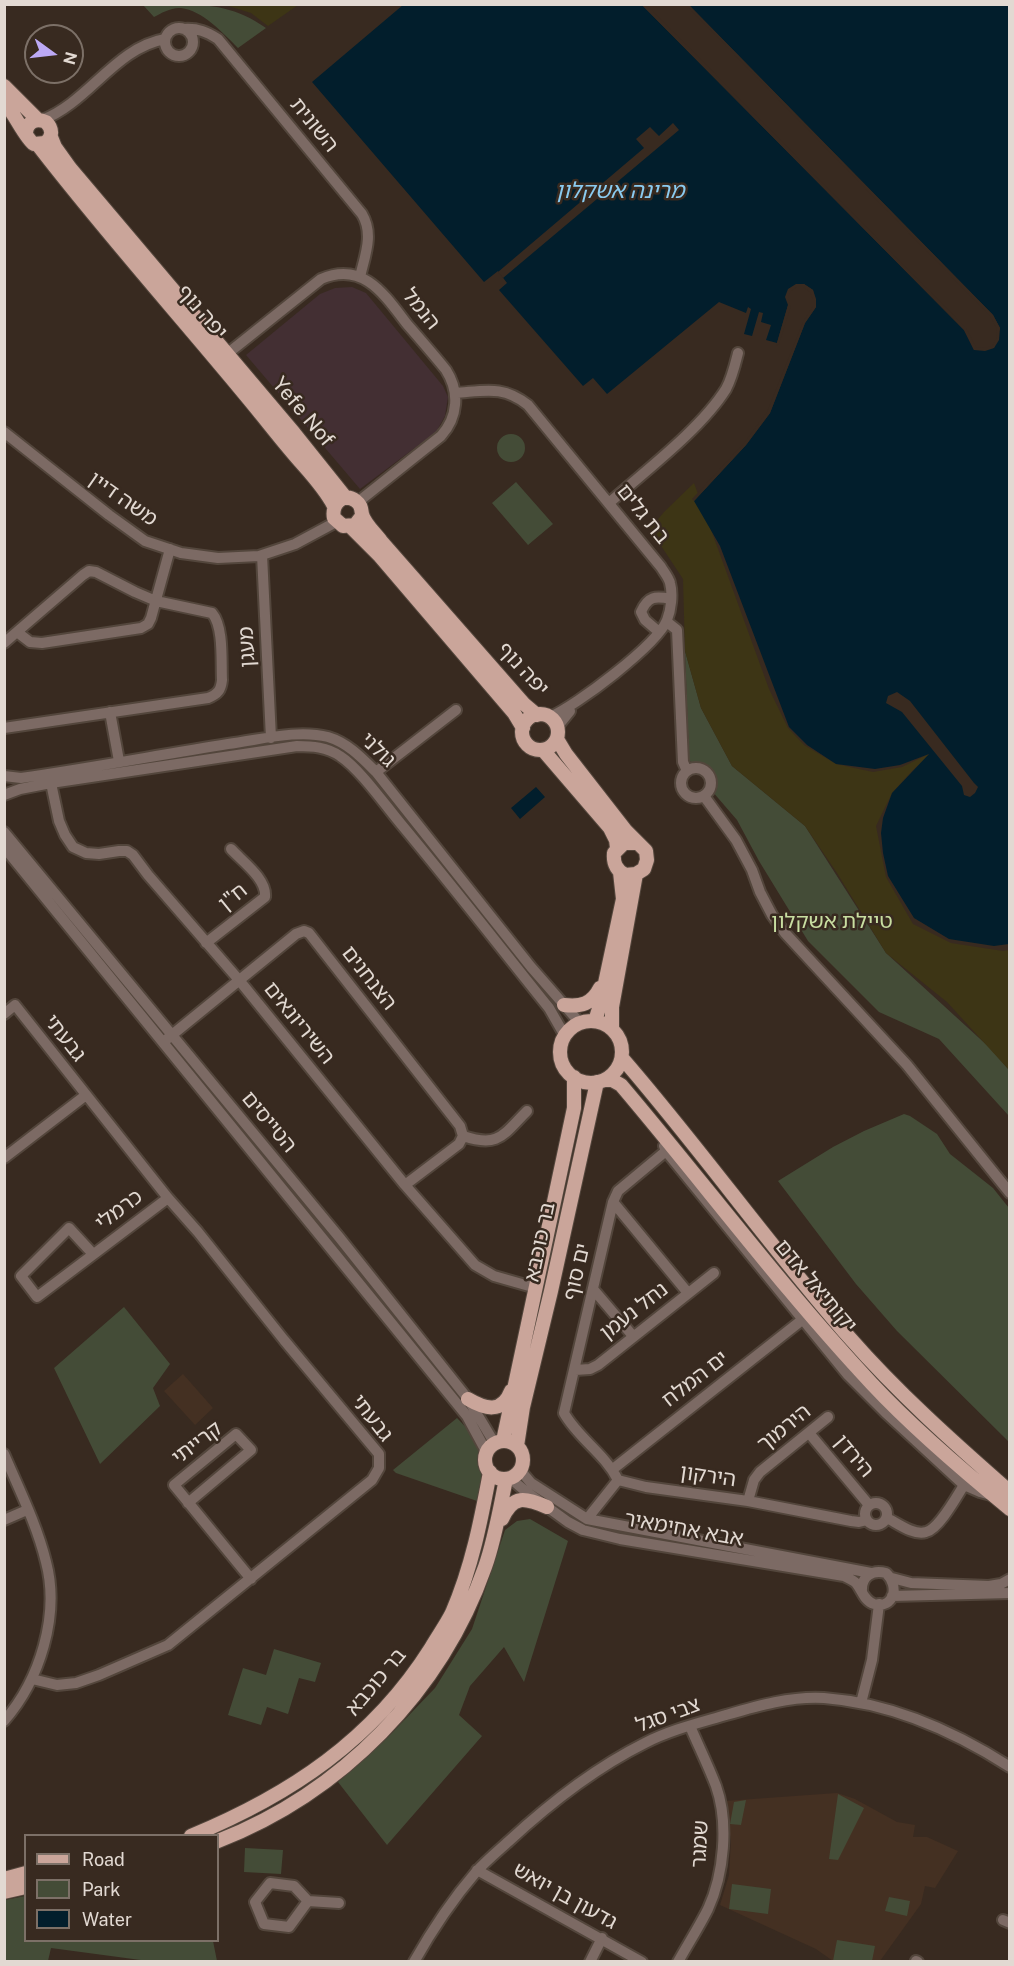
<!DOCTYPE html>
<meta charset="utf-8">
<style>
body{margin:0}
#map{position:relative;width:1014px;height:1966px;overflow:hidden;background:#382a20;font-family:"Public Sans",sans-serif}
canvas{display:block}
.frame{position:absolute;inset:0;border:6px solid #e2d9d2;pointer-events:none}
.legend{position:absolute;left:24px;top:1834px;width:195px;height:108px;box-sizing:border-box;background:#382a20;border:2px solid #7c7067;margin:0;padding:8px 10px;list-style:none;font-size:18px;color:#e2d9d2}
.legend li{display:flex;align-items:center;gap:12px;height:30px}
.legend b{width:30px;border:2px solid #7c7067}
.north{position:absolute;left:24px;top:24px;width:60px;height:60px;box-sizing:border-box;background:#382a20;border:2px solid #7c7067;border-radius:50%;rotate:105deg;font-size:16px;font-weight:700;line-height:24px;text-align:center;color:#e2d9d2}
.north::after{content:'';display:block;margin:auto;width:21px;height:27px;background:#bca9f5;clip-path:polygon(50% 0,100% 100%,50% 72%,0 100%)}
</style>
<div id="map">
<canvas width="1014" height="1966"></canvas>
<div class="frame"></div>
<ul class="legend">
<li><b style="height:8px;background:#caa59a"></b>Road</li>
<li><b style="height:16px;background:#444c37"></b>Park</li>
<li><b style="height:16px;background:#021e2c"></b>Water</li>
</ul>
<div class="north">N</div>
</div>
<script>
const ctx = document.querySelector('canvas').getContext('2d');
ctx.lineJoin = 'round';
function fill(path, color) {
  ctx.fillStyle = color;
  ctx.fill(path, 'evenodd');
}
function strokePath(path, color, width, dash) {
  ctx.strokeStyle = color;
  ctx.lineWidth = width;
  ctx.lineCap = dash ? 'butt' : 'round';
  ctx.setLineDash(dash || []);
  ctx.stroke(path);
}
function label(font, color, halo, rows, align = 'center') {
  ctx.font = font + ' "Public Sans","Noto Sans Hebrew",sans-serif';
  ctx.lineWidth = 5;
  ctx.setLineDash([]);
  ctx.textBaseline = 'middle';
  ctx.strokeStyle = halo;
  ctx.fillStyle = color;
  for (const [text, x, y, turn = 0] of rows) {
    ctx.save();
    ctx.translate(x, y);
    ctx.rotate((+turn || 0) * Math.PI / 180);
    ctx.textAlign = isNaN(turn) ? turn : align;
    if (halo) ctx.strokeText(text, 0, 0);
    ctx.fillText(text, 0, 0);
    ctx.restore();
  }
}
fill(new Path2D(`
 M352,287L366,293L443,386L448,397L445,416L436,432L360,489L246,355L320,294L335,288Z`), '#432f33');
fill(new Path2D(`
 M183,1374L213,1408L195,1425L164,1391Z
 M837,1793L855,1799L897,1822L915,1825L913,1837H927L958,1851L935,1888L925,1886L921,1904L880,1961H833L816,1949L720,1905L729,1875L731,1841L725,1801Z`), '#443022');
fill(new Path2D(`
 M143,5C190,4 227,0 266,28L238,48C224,34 202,10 181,8C172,7 161,13 154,17Z
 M497 448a14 14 0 1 1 28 0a14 14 0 1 1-28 0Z
 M516,482L553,524L528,545L492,503Z
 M685,651L701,708L732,766L805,826L886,953L990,1048L1009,1070V1116L939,1039L879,1012L808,941L759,861L737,820L712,791C716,773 705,767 689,761Z
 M904,1114L910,1116L937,1134L950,1154L993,1188L1009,1208V1442L897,1331L856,1284L778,1181L833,1147L864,1131Z
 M124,1307L170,1364L153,1388L160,1406L100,1464L54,1368Z
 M457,1418C486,1446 486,1463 477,1501L396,1473L393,1470Z
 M530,1519L568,1541L524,1682L504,1647L470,1686L459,1715L482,1736L387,1845L338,1782L389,1736L435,1688L472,1629L505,1530L517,1521Z
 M274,1649L321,1663L315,1682L299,1678L288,1714L267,1707L261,1725L228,1715L243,1668L266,1675Z
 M838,1794L864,1808L838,1860L829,1859Z
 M746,1800L741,1825L730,1824L734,1802Z
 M245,1848L283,1850L281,1874L244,1872Z
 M732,1884L771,1889L768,1914L729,1909Z
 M25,1896L26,1940L213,1941L217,1961H148L51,1948L48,1961H5V1900Z
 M889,1897L910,1901L907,1916L885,1911Z
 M837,1940L875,1946L872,1961H833Z`), '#444c37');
fill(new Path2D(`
 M225,5H298L268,26L251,13Z
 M694,483L769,689L788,728L804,745L836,764L873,772L902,767L931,753L911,772L892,793L876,826L886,877L913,924L951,943L1003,951L1009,950V1070L947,1002L886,953L837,873L805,826L732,766L701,708L685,651L683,579L650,529L664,512Z`), '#3d3515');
fill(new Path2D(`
 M403,5H642L964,330L974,350L994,348L1000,328L993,315L689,5H1009V944L994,946L949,939L914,918L888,876L883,853L881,833L883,818L892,793L929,754L900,765L875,769L836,764L807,745L789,727L720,546L694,501L746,445L770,413L805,323L816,307L813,290L804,284L788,290V305L777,343L766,340L771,325L761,322L763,313L759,312L752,336L744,334L751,309L748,307L746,313L719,302L607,394L593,378L583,386L499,290L507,283L498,271L484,282L312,82Z
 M536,787L545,797L520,819L511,808Z`), '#021e2c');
fill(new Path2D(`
 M646,4L966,328L976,347L984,348L992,346L996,339L997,329L990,316L686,5H689L993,315L1000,328L999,340L994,348L985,351L974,350L964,330L642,5Z
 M673,123L679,130L503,278L498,272L644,148L636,139L650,127L659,136Z
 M796,284H804L813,290L816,299V307L805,323L770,413L746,445L694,501L692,499L744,443L767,412L803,322L813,306V300L810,292L803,287H797L791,291L788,297L791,306L779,344L776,346L788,305L785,297L788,289Z
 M897,692L910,701L974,783L978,787L975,793L970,797L964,795L962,786L902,712L886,703L888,696Z`), '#382a20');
const minor = new Path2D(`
 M165 42a14 14 0 1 1 28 0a14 14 0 1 1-28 0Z
 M184,29C198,28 207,32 218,39L362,214C374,234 365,255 360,277
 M42,120C89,102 115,48 165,39
 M225,361L227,354L321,279C363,261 384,294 407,324C420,339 434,355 446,370C460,392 458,417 441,436L358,502
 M455,393C485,391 503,385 528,405L661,567C664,572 669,578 670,583C673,594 671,610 667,620C657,645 576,706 550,717
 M4,432L109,515L145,541L181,553L218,558L259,556L295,544L336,522
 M609,503C645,471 701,429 726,389C732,378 735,365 738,353
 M262,555L271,738
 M667,622L677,630L683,762L687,771
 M17,632L30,642L42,643L141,628L148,624L151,618L170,549
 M659,632L645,620L641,612C648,596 655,596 671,599
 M4,643L83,575L89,571L96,572L135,592L156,601L212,613C224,627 221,662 222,680C221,690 218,694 208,698L4,728
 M110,712L119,761
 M557,727L570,711
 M681 783a15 15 0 1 1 30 0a15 15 0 1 1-30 0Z
 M376,772L456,710
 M4,776L21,778C90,768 159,755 228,744C260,740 297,729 328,737C348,743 362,758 376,772L531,967L580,1023
 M51,783L59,821L65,835L73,847L86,853L99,854L119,851H127L133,855L148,875L239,980L405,1185L475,1265L494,1276L536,1288
 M4,795L20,789L51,783L297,746C312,746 327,747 340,756C360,769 385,805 401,824C451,884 500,947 549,1008L565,1036
 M704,796L736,840L752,870L760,892L772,915L785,933L907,1065L1010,1193
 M4,832L339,1237L468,1399L495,1444
 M4,847L467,1416L487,1453
 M206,943L265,897C267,879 243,862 231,849
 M4,1014L15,1005L168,1198L198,1232L284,1340L379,1454V1468L372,1480L168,1645L99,1675L76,1683L57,1685L32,1679
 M167,1039L296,934L304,931L309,933L460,1126L463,1136L459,1144L405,1185
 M463,1136C499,1148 503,1135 527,1111
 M664,1146L666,1151L848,1375L885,1412L964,1485L980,1492L991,1495
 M666,1151L618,1191L613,1202L564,1413C578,1438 605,1454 618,1480L646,1487L748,1501L851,1521L859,1522L867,1520
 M4,1158L86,1095
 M613,1202L688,1293
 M93,1254L69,1228L21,1276L37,1297L168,1198
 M593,1289L633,1336
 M575,1370L590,1369L598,1365L714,1273
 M809,1433L869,1505
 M4,1454C19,1489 37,1525 46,1562C60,1615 40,1680 4,1721
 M613,1469L802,1320
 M520,1470L531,1483L587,1519L871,1573
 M510,1478L524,1490L568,1522L583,1530L620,1539L844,1576C848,1578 853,1580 856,1583C862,1590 864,1601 874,1604C894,1609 900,1586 886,1573C872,1569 861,1577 862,1591
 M748,1501L754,1480L760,1472L828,1417
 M865 1514a11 11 0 1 1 22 0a11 11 0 1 1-22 0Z
 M188,1503L251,1450L236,1434L174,1485L251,1579
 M887,1518C897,1523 914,1536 926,1532C939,1529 957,1496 964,1485
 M587,1519L618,1480
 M4,1520L27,1510
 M892,1578L911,1583L989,1586L1001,1584L1010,1579
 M892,1596L1010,1593
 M861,1703L872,1660L879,1604
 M477,1870L642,1962
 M308,1901L289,1927L264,1924L255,1902L270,1883L294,1886L308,1901L339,1903
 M1003,1920L1010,1923
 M916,1961L918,1962
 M414,1962C432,1930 452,1900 476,1872C486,1861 498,1851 509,1841C550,1803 595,1768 645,1743C670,1730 699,1723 726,1715C757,1706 791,1696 824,1698C891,1703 954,1731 1010,1767
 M590,1962L602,1938
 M678,1962C688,1944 699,1927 708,1909C724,1874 729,1823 716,1786C708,1765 698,1745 690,1726`);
const major = new Path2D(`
 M4,86L38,120
 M4,102C14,112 25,138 34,144L45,143C53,137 53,129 46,122C35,117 26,123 26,134
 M51,137L55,147L70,168L294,433L346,498
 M38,145C108,236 185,321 257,409C269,424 280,438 292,452C307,470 323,485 334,506
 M362,516L355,525L343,526L334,518C331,505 343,491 356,501C361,505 361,508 362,514C364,523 375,533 381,541L524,704L537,715
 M351,527L379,555L514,713L523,728
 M522 732a18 18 0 1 1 36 0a18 18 0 1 1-36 0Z
 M557,739L566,754L626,831L646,851L647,860L644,869L636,874L625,875C616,870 613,863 614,853L624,843H637
 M543,750L610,828L616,840L617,848
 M564,1005C581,1007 592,1004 600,988
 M560 1052a31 31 0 1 1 62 0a31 31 0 1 1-62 0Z
 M595,1021L601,1002L623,899L620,872
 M612,1028V1007L636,874
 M622,1058C701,1149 770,1247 849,1337C898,1393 954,1443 1010,1492
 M605,1080H612L621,1085C705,1184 783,1289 872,1384C914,1429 961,1469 1010,1509
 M468,1399C485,1409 502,1414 511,1391
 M503,1441L574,1108V1077
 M485 1460a19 19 0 1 1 38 0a19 19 0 1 1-38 0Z
 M517,1446L523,1407L551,1291L597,1082
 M502,1519C513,1494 525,1498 547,1507
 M191,1836C290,1795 373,1740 431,1648C438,1636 446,1625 452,1613C472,1567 481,1520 490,1472
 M218,1841C341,1793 441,1692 485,1567C495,1539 500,1508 506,1479
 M4,1879L26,1873
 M4,1892L26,1887`);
strokePath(minor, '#53463c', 14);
strokePath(major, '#53463c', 16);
strokePath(minor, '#7c6a64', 10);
strokePath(major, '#caa59a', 14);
label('21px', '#e2d9d2', '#382a20', [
 ["השונית",314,125,51],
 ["הנמל",421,309,51],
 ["יפה נוף",202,312,49],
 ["Yefe Nof",303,412,50],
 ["משה דיין",123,499,35],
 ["בת גלים",643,514,51],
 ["מעגן",247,647,-93],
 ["יפה נוף",523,669,47],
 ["גולני",378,750,44],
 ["ח\"ן",233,897,-39],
 ["הצנחנים",369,978,52],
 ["השיריונאים",299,1023,51],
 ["גבעתי",65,1038,52],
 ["הטייסים",269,1122,50],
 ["כרמלי",119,1210,-37],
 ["בר כוכבא",540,1242,-78],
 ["ים סוף",577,1272,-77],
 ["יקותיאל אדם",816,1286,50],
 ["נחל נעמן",634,1311,-38],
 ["ים המלח",695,1379,-38],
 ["גבעתי",372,1418,52],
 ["הירמוך",784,1428,-39],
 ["קרייתי",197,1443,-37],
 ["הירדן",854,1456,50],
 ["הירקון",708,1476,8],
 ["אבא אחימאיר",684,1529,10],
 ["בר כוכבא",376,1682,-50],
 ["צבי סגל",668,1715,-20],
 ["שמגר",700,1844,-87],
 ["גדעון בן יואש",565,1896,29]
]);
label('21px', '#c8dea1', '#382a20', [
 ["טיילת אשקלון",832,922]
]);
label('italic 22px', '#8acbf0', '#382a20', [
 ["מרינה אשקלון",620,191]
]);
</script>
